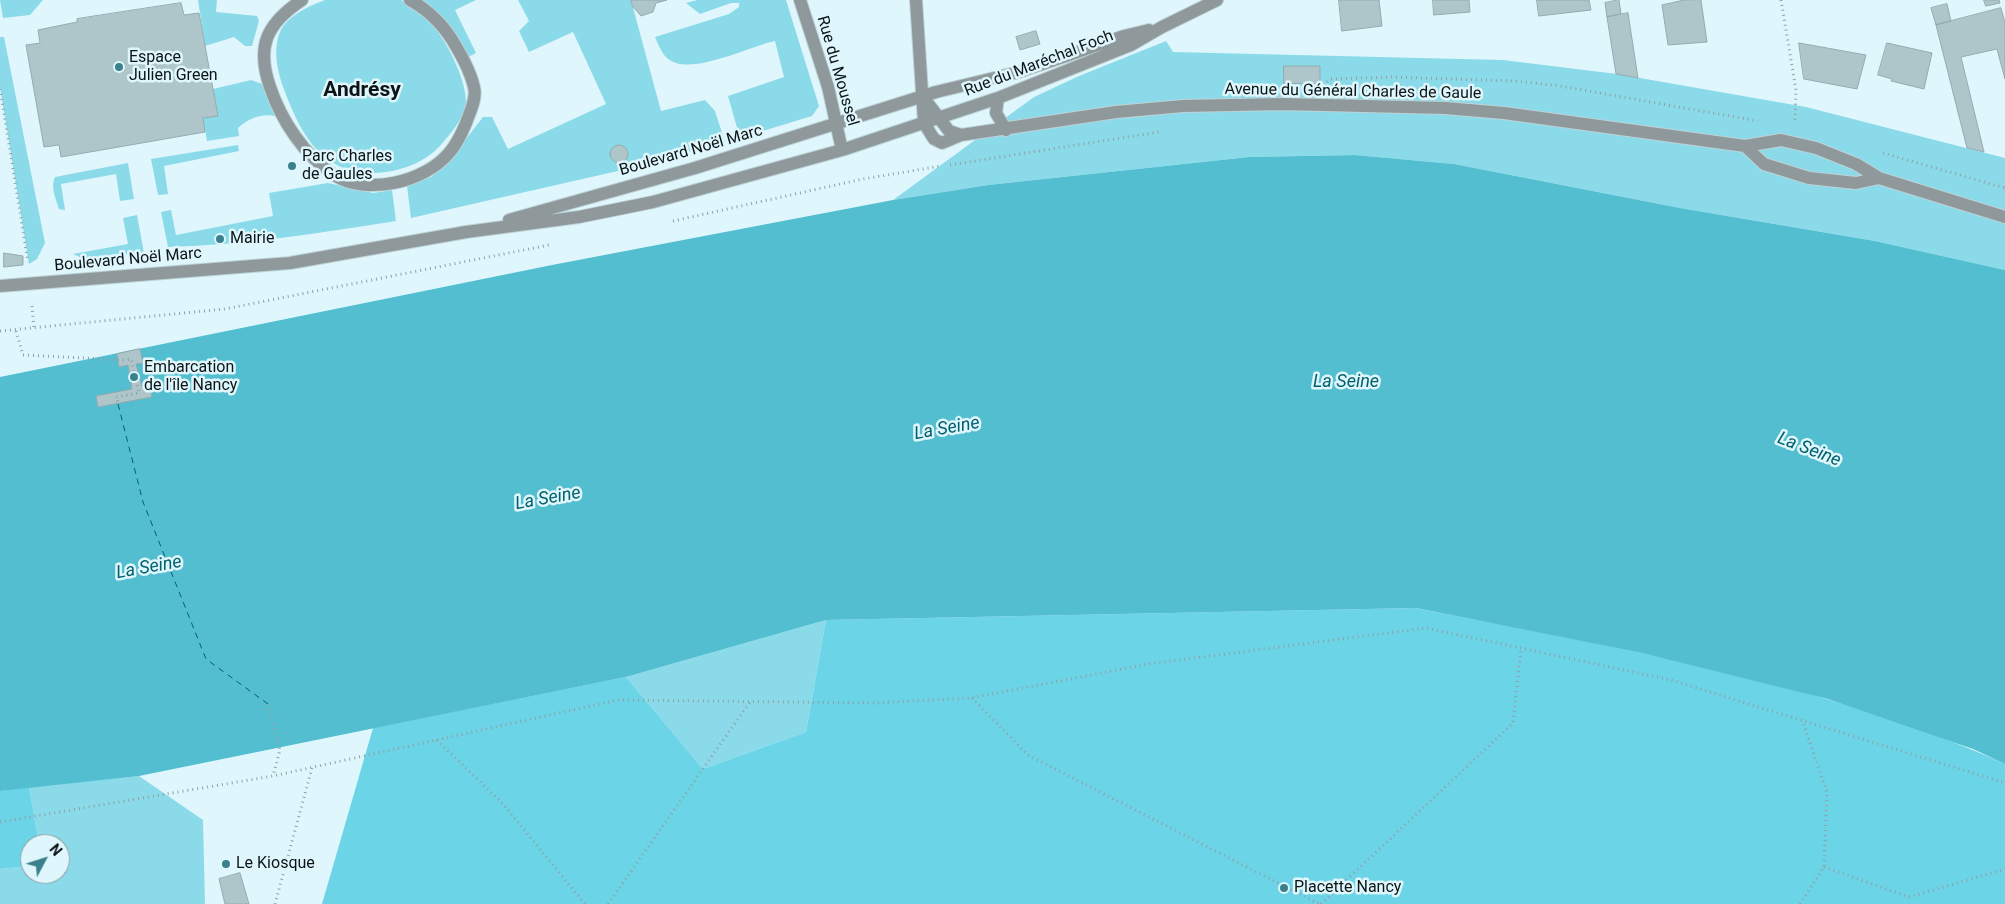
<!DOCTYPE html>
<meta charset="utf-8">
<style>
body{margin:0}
#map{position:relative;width:2005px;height:904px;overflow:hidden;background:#dff7fc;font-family:Roboto,sans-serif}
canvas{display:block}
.north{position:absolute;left:20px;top:834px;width:50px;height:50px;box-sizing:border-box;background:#dff7fc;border:1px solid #8b9ca0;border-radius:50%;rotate:50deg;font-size:14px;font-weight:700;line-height:20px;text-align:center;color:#0c1416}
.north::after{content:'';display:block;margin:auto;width:18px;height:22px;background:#3b818d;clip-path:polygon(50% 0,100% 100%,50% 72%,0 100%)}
</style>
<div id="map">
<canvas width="2005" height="904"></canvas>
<div class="north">N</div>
</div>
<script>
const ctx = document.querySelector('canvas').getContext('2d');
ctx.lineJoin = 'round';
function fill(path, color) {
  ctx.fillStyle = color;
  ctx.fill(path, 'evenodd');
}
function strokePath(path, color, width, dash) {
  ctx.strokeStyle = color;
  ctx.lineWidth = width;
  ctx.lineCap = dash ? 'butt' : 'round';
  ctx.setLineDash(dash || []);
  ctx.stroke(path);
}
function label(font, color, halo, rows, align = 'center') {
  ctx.font = font + ' Roboto,sans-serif';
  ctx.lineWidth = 5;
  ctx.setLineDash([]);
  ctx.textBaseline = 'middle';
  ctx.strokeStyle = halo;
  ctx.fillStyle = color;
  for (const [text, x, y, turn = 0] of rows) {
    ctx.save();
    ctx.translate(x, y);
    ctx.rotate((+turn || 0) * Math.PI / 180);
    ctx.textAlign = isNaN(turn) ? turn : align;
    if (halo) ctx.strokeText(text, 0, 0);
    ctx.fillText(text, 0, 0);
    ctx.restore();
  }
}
fill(new Path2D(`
 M0,0H43L30,15L3,18Z
 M198,0H217L216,12L257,16L259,21L252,46H245L234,37L205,46Z
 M325,0C343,0 385,0 401,0C431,8 466,71 466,101C466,117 450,134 440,146C426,161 406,169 386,172C327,180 303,140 285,92C278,74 272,51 280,32C287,16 309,6 325,0Z
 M420,0H476L455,10L476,53L468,57Z
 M518,0H631L661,111L705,100L715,111L725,142L631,168L411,218L407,186L431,177L448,162L483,117H492L508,149L606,104L573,32L529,52L519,31L529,21Z
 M697,0H786L819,106L812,116L740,138L728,96L784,77L775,41C750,46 688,78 667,58C661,52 658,44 655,37L729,14L739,7V3H731L700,14L686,3Z
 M0,37H4L45,243L37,259L29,264L0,87Z
 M1166,41L1173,52L1503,60L1617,74L1806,107L2005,158V270L1875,241L1680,208L1454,164L1355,155L1249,157L988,185L893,200L1034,97L1079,76Z
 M251,80L265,85L276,116C261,113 249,118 238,128L239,136L207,141L203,118L218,115L213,89Z
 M238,145L239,151L164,166L168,194L158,195L151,159Z
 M128,163L134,199L120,201L116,174L61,184L65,210L59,209C56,199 50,187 55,177Z
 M328,183L373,193L392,190L396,221C320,233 245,245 168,247L161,212L171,210L176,235L273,216L269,193Z
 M137,215L144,253L82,258L73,254L128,244L123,218Z
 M826,620L806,732L703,769L626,677Z
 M139,776L203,820L205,904H0V869L30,866V874H60V844H39L29,787Z`), '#8bdae9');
fill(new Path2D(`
 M1416,608C1612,647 1822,681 2005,764V904H322L373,728L626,677L703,769L806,732L826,620Z
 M29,787L39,844H30V866L0,869V791Z`), '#6bd4e7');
fill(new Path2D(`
 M1355,155L1454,164L1680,208L1875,241L2005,270V764L1973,749L1828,699L1642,653L1416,608L826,620L626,677L139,776L0,791V377L552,265L893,200L988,185L1249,157Z`), '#53bed0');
strokePath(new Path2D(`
 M118,404L143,502L206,659L268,704`), '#00616e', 1, [6, 5]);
const building = new Path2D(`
 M631,0H667L656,3L653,12L641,16L633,7Z
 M1339,0H1379L1382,26L1342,31Z
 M1433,0H1469L1470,12L1434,15Z
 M1537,0H1589L1591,10L1539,16Z
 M1619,0L1621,14L1607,17L1605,3Z
 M1701,0L1707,42L1668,45L1662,5L1684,0Z
 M1984,0H1999L2000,3L1986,6Z
 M181,3L184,15L199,13L218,116L203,118L205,132L61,157L59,145L44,147L26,45L40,43L38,30L77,22V19Z
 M1947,4L1951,21L1936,25L1931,8Z
 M2001,8L2005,23V79L1997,49L1961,57L1984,152L1967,148L1936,25Z
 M1628,13L1638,78L1616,74L1607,17Z
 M1036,31L1040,44L1020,50L1016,37Z
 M1799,43L1866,55L1857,89L1804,79Z
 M1887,43L1932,53L1924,89L1891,81L1892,79L1878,75Z
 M1284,66H1320V84L1284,83Z
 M610 154a9 9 0 1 1 18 0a9 9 0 1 1-18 0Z
 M4,253L23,256V265L4,267Z
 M140,349L143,363L136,364L142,387L150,386L152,397L98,407L96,396L132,389L128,365L119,367L117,354Z
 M240,873L249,904H225L219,879Z`);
fill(building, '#aec5ca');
strokePath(building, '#94abaf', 1);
const minor = new Path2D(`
 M302,0C266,24 256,47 270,87C281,120 304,155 334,175C366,196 425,182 449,153C456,145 462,133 466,123C470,112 477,98 474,87C471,74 464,60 457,48C446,28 430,11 410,0
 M800,0L828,87L842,150
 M916,0L924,123L934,139L942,143L961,135L1116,112L1183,106L1283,104L1445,108L1504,113L1745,146L1781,140L1816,148L1856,164L1879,178L2005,217
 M923,97L949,131L961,135
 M998,98L996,113L1006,130
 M1745,146L1764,164L1809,178L1856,183L1879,178
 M509,220L695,168L936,92L1019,72L1124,36L1149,30
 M0,286L290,263L466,232L579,217L653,202L842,150L998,98L1131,45L1162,27L1217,0`);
strokePath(minor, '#bdd3d7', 14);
strokePath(new Path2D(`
 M1781,0L1796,90L1795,120
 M1327,82L1331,79L1391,77L1515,81L1560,86L1758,121
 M0,89L28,262
 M1883,153L2005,188
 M950,165L1159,132
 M673,221L863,179L941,166
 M32,306L34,328
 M0,331L225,309L549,245
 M16,331L23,355L123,360L131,359L139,393L116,397L118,403
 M972,698L1028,755L1319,904
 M268,704L280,750L273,776
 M437,740L503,804L585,904
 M0,822L273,776L618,700L877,703L971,698L1148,664L1426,628L1671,680L2005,783
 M1824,867L1909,897L2005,869
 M275,904L312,768
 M608,904L750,702
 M1321,904L1513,723L1521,649
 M1800,904L1824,867L1827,792L1802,720`), '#8fa1a5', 3, [1, 4]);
strokePath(minor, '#8f999b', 12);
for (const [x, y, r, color] of [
 [119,67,5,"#3b818d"],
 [292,166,5,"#3b818d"],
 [220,239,5,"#3b818d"],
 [134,377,5,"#3b818d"],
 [226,864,5,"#3b818d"],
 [1284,888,5,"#3b818d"]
]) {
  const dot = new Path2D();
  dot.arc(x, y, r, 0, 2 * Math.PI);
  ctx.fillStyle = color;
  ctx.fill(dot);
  strokePath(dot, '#dff7fc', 2);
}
label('16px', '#0c1416', '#dff7fc', [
 ["Espace",129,58],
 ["Julien Green",129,76],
 ["Parc Charles",302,157],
 ["de Gaules",302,175],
 ["Mairie",230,239],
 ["Embarcation",144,368],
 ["de l'île Nancy",144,386],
 ["Le Kiosque",236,864],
 ["Placette Nancy",1294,888]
], 'left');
label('16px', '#0c1416', '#dff7fc', [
 ["Rue du Maréchal Foch",1039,64,-21],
 ["Rue du Moussel",837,71,74],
 ["Avenue du Général Charles de Gaule",1353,92,1],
 ["Boulevard Noël Marc",691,151,-16],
 ["Boulevard Noël Marc",128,260,-5]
]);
label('italic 18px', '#00616e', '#dff7fc', [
 ["La Seine",1346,382],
 ["La Seine",947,429,-10],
 ["La Seine",1809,450,21],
 ["La Seine",548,499,-10],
 ["La Seine",149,568,-10]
]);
label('bold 21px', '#0c1416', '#dff7fc', [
 ["Andrésy",362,91]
]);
</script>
